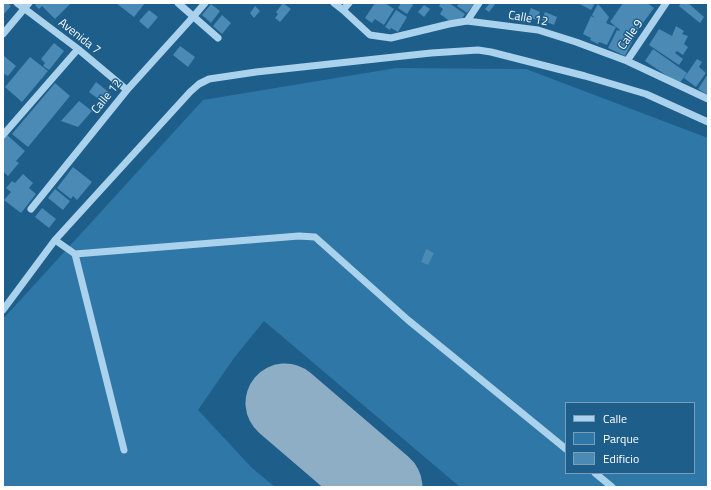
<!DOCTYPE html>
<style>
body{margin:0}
#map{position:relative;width:711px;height:490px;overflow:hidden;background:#1e5e8b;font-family:"Titillium Web",sans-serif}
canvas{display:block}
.frame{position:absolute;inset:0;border:4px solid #fff;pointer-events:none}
.legend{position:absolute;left:565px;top:402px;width:130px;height:72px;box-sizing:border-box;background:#1e5e8b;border:1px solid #789eb9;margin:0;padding:5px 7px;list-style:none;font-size:12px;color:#fff}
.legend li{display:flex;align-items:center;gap:8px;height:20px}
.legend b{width:20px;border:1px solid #789eb9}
</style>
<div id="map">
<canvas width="711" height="490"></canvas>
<div class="frame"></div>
<ul class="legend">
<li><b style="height:5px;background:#aad2ec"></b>Calle</li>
<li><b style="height:11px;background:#2e77a7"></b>Parque</li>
<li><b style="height:11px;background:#4a8ab5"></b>Edificio</li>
</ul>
</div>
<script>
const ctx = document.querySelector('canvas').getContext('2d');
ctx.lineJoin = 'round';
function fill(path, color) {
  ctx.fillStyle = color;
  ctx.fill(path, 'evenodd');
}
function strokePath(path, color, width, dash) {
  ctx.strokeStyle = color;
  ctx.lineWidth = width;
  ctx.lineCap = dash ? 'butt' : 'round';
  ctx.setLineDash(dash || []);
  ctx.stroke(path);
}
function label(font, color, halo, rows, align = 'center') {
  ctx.font = font + ' "Titillium Web",sans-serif';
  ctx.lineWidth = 3;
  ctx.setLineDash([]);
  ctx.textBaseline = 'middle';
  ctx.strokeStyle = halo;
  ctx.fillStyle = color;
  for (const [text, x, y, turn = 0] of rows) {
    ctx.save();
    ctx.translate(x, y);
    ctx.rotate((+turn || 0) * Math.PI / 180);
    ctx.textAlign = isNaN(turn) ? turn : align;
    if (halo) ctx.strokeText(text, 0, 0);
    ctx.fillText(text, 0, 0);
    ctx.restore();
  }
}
fill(new Path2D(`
 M396,68L526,69L708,138V487H460L264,321L234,358L198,410L252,468L275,487H3V319L203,100ZM566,403H694V473H566Z`), '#2e77a7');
strokePath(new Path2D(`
 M285,403L383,487`), '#8eaec5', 79);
fill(new Path2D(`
 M3,3H8L11,6L3,15Z
 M37,3H71L55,19L42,6L39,9L35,5Z
 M116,3H145L134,17Z
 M283,3L291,9L280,22L275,18L278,14L276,12Z
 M375,3H385L394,9L384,25L375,19L372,23L365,18Z
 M401,3H410L413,5L407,14L398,8Z
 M441,3H449L465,14L461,20L451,22L440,14L443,9L439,6Z
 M459,3H475L467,13L457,6Z
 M490,3H496L489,12L485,9Z
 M578,3H595L591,10Z
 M623,3H647L654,8L634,35L635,36L625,56L608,48L617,30L619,31L620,30L610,22Z
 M681,3H688L704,17L700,23L679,6Z
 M211,4L220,11L211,23L202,15Z
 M598,4L609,17L606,23L616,27L607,45L599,42L598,44L590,40L591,38L583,34L591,16L595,18L592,15Z
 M424,5L430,9L424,17L418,12Z
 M255,6L260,11L254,18L250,13Z
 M531,8L540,12L536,20L528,16Z
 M149,10L158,17L148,29L139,21Z
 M396,10L407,17L398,32L391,28L390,30L385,27Z
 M545,12L557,17L554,25L542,20Z
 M222,15L231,23L222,34L213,26Z
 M676,26L684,31L682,34L688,36L684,44L688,47L683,55L677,51L675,53L683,59L679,65L649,45L659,29L672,36Z
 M54,43L64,51L49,70L43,66L45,63L41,59Z
 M180,46L195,57L188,67L173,55Z
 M653,49L687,73L679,84L645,61Z
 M3,55L16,66L8,76L3,73Z
 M30,57L48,71L22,102L5,87Z
 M697,59L702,62L699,67L706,73L696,87L684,78Z
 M708,74V95L698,89Z
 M96,82L111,94L104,103L89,92Z
 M55,83L70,96L28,147L12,134Z
 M79,101L92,111L78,127L61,121Z
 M6,134L25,151L16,161L19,163L8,176L3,171V138Z
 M73,167L92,182L77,200L73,196L71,199L57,188Z
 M23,174L33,183L29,188L36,194L21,213L4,200L11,192L6,188L12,181L15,183Z
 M55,189L70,201L63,210L48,198Z
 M42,208L56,219L49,228L35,217Z
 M426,249L434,253L428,265L421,262Z`), '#4a8ab5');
strokePath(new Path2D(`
 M17,3L78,49L127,90
 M178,3L218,38
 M334,3L343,10L370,35L391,38L449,24L467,21L538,30L576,42L627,61L708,99
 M343,10L349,3
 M467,21L479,3
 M3,34L29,3
 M627,61L666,3
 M3,135L78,49
 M31,209L127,90L193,17L205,3
 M55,240L75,254L124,450
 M75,254L299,236L315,237L408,320L566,449
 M3,310L55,240L190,92L199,84L209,79L256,72L431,53L478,50L491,52L585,76L646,94L708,122
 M595,473L612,487`), '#aad2ec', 7);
label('12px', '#fff', '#1e5e8b', [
 ["Calle 12",528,19,10],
 ["Calle 9",631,35,-55],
 ["Avenida 7",79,37,38],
 ["Calle 12",107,97,-51]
]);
</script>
